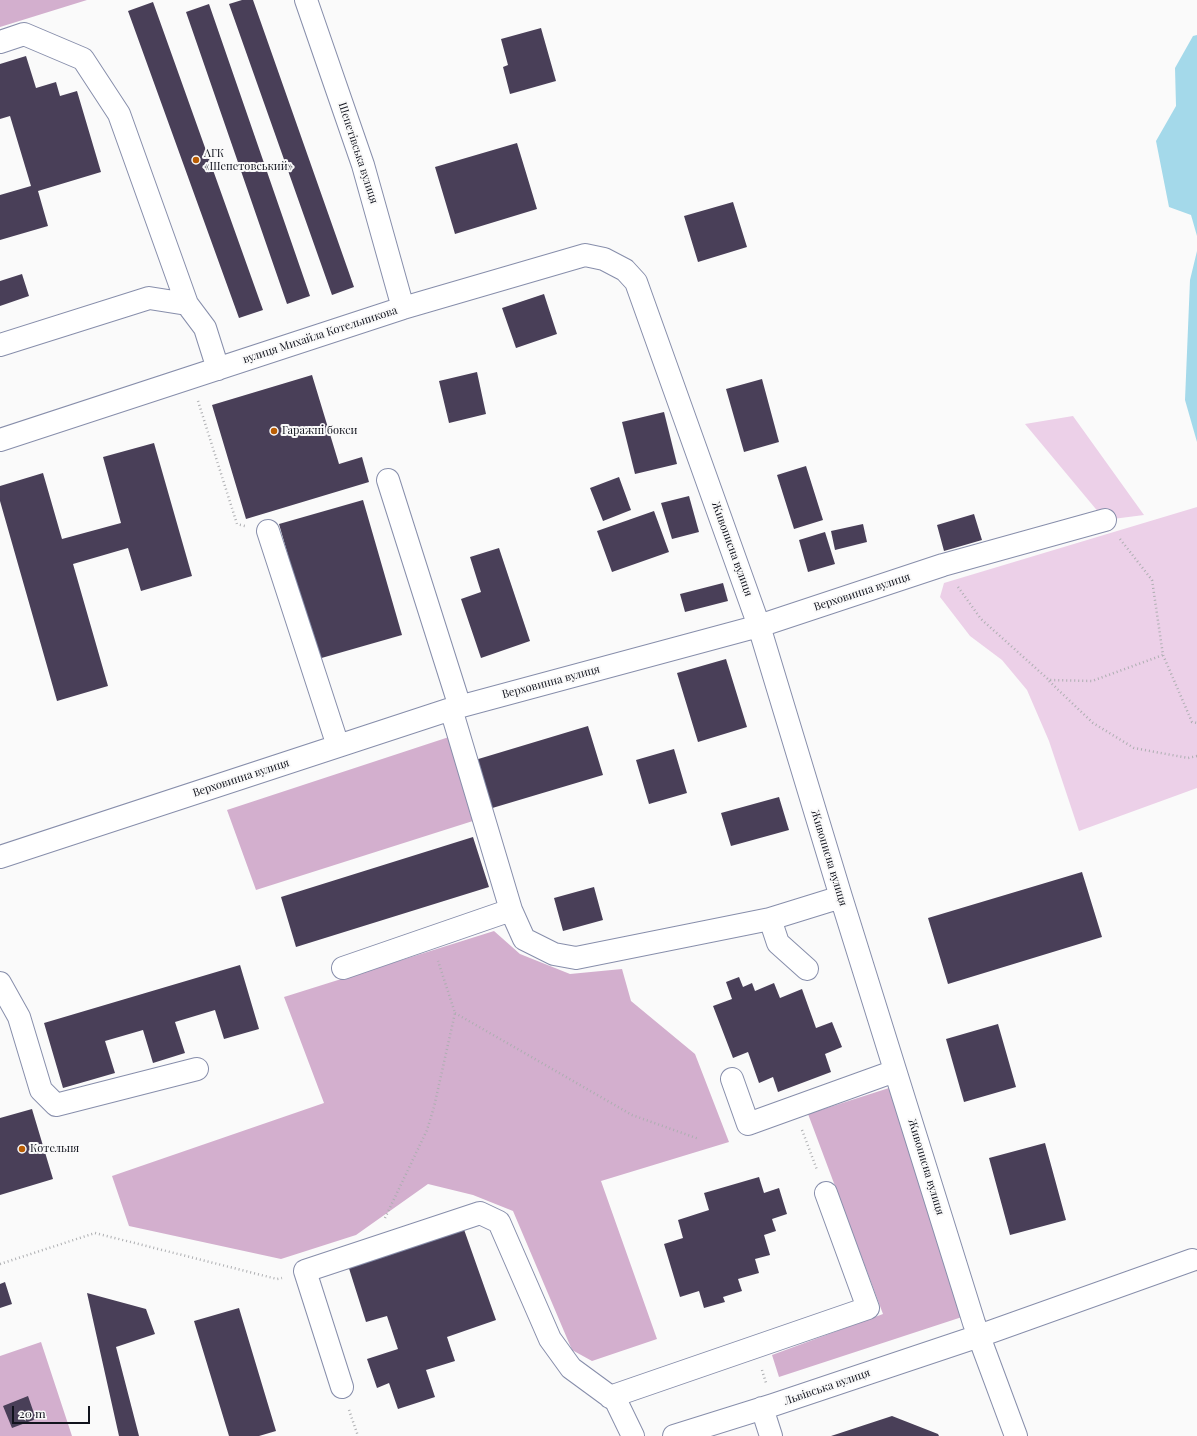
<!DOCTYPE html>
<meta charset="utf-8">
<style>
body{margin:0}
#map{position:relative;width:1197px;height:1436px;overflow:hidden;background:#fafafa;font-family:"Playfair Display",serif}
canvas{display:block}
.scale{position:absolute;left:12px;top:1406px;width:78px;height:18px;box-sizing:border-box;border:2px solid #11131d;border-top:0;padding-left:5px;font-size:12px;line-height:14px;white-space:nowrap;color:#11131d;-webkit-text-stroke:3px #fafafa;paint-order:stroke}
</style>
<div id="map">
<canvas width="1197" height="1436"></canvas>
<div class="scale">20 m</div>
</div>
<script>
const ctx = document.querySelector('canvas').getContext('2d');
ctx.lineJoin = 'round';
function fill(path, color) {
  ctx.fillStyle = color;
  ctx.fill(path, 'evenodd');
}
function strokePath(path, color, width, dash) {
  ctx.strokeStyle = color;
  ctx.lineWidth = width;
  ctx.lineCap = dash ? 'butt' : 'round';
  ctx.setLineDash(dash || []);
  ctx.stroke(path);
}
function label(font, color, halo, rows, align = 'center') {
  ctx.font = font + ' "Playfair Display",serif';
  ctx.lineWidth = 4;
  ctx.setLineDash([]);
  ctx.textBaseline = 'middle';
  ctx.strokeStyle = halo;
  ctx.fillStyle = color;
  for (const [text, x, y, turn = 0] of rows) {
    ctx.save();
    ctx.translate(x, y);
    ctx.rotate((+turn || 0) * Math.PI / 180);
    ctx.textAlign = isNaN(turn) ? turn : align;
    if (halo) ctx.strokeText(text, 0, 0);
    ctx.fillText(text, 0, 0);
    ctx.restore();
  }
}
fill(new Path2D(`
 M1073,416L1144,515L1105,520L1025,424Z
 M1197,507V788L1079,831L1049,741L1027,690L1002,660L970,636L940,597L944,583Z`), '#ecd0e8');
fill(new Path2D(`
 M0,0H87L0,27Z
 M452,736L476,820L256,890L227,810Z
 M494,931L520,954L570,974L622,969L631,1001L695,1054L729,1142L601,1181L657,1339L592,1361L572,1350L513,1211L473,1195L428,1184L356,1235L281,1259L129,1226L112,1176L324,1103L284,997Z
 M889,1088L962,1317L779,1377L772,1355L883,1314L808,1114Z
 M41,1342L72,1436H0V1356Z`), '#d3afce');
fill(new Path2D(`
 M1197,35V236L1191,215L1169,207L1156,141L1176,106L1175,68L1193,36Z
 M1197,251V442L1185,400L1190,280Z`), '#a4d9ea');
fill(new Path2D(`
 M242,0H253L354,287L332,295L229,4Z
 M153,2L263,310L239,318L128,11Z
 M209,4L310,296L287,304L186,12Z
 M541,28L556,81L510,94L503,67L508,65L501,39Z
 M26,56L36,88L56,82L60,96L77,91L101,172L38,191L48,226L0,240V195L31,186L10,116L0,119V64Z
 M517,143L537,209L455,234L435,167Z
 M733,202L747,247L698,262L684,216Z
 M22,274L29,296L0,306V281Z
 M544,294L557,334L516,348L502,308Z
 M477,372L486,414L449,423L439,381Z
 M312,375L339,464L362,457L369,482L246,519L212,405Z
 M762,379L779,442L744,452L726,389Z
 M664,412L677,464L635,474L622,422Z
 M154,443L192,576L141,591L128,548L73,564L108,686L57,701L0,501V486L43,473L62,539L121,523L103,457Z
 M806,466L823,520L794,529L777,475Z
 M619,477L631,510L603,521L590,488Z
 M689,496L699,532L672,539L661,503Z
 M363,500L402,635L318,659L279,524Z
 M654,511L669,552L612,572L597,531Z
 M974,514L982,540L944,551L937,525Z
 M863,524L867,542L835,550L831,531Z
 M825,532L835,564L808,572L799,540Z
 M499,548L530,641L481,658L461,599L481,592L470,557Z
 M723,583L728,601L685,612L680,594Z
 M726,659L747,727L698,742L677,673Z
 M588,726L603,775L489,809L475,760Z
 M674,749L687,793L649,804L636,760Z
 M779,797L789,830L731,846L721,813Z
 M473,837L489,887L296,947L281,897Z
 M1082,872L1102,937L948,984L928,918Z
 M594,887L603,920L563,931L554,898Z
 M240,965L259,1029L224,1039L215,1010L175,1022L185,1053L153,1063L143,1030L105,1041L115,1073L63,1088L44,1023Z
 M739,977L743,987L752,983L755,991L774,983L780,998L802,989L816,1028L832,1022L842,1047L825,1054L831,1072L778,1092L773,1077L759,1083L748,1052L733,1058L713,1006L732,999L726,982Z
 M998,1024L1016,1087L964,1102L946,1039Z
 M32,1109L53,1179L0,1195V1118Z
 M1045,1143L1066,1220L1010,1235L989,1158Z
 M759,1177L764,1193L779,1188L787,1214L772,1219L776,1231L764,1235L770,1255L755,1259L759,1273L738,1279L742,1291L723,1297L725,1302L704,1308L699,1291L680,1297L664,1244L683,1238L678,1220L709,1210L704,1193Z
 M461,1221L496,1320L447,1337L455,1361L426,1370L435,1397L398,1409L389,1383L377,1388L367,1359L398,1349L387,1316L366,1322L346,1259Z
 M5,1282L12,1304L0,1308V1284Z
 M87,1293L146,1309L155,1334L116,1347L139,1436H119Z
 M239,1308L276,1431L259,1436H229L194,1321Z
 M28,1396L36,1419L12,1428L3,1406Z
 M892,1416L938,1434L939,1436H831Z`), '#493f58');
const minor = new Path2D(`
 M306,0L363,165L403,308
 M0,42L24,34L83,59L119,114L187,304
 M0,345L149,298L187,304L205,328L218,369
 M0,440L403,308L585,255L604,259L625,270L636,282L759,626L841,897L974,1323L1016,1436
 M388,480L460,707
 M268,531L338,746
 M451,709L511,910L524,939L554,954L576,958L770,919
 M0,857L451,709L759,626L943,565L1105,520
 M343,968L511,910
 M807,969L778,943L770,919L841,897
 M0,983L19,1017L41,1090L56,1105L197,1069
 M732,1079L748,1124L895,1071
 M342,1387L305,1271L480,1213L499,1222L550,1339L571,1368L616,1401L633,1436
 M610,1397L868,1308L826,1193
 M762,1408L771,1436
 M674,1436L773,1405L979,1336L1192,1260`);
strokePath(minor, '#878eab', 24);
strokePath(new Path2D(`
 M198,401L237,524L245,526
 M1120,539L1152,580L1163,655L1192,722L1197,723
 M958,587L981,619L1049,680L1092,681L1163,655
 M1049,681L1093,723L1134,748L1188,758L1197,756
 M455,1013L632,1115L699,1139
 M802,1130L817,1170
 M385,1218L427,1130L434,1107L455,1013L438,961
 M0,1264L95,1233L277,1279L282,1278
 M762,1370L766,1383
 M349,1410L358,1436`), '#adaeb1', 2.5, [1, 3]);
strokePath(minor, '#fff', 22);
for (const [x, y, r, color] of [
 [196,160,4,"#b95d04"],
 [274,431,4,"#b95d04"],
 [22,1149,4,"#b95d04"]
]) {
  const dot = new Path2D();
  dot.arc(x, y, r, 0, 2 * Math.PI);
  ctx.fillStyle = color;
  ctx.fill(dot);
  strokePath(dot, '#fafafa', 1.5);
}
label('11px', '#11131d', '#fafafa', [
 ["Шепетівська вулиця",358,153,72],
 ["вулиця Михайла Котельникова",320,335,-18],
 ["Живописна вулиця",732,549,70],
 ["Верховинна вулиця",862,592,-18],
 ["Верховинна вулиця",551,682,-15],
 ["Верховинна вулиця",241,778,-18],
 ["Живописна вулиця",829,858,73],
 ["Живописна вулиця",926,1167,73],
 ["Львівська вулиця",827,1387,-19]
]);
label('11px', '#11131d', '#fafafa', [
 ["АГК",204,154],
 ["«Шепетовський»",204,167],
 ["Гаражні бокси",282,431],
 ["Котельня",30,1149]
], 'left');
</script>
